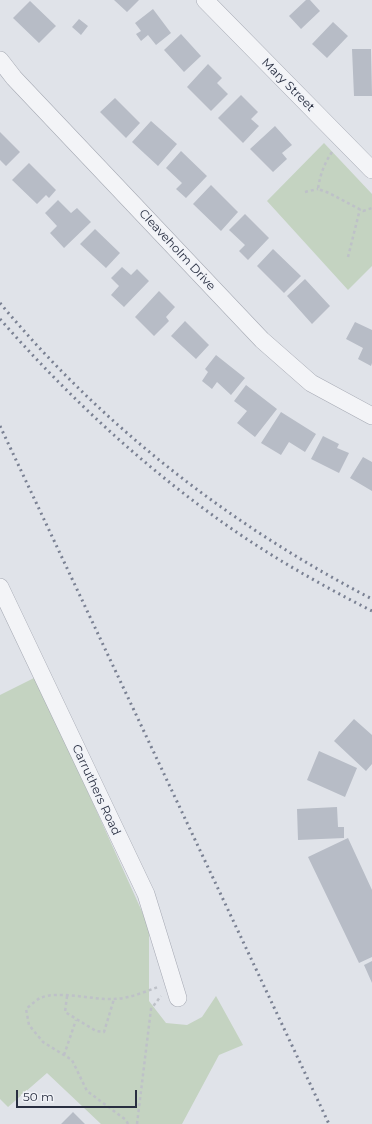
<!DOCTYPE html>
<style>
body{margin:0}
#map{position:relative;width:372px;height:1124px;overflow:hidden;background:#e0e3e9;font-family:Montserrat,sans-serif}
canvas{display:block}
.scale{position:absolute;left:16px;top:1090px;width:121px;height:18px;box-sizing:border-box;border:2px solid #292f41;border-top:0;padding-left:5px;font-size:12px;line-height:14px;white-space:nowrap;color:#292f41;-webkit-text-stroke:3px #f0f2f7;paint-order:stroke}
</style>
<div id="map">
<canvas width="372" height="1124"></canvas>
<div class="scale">50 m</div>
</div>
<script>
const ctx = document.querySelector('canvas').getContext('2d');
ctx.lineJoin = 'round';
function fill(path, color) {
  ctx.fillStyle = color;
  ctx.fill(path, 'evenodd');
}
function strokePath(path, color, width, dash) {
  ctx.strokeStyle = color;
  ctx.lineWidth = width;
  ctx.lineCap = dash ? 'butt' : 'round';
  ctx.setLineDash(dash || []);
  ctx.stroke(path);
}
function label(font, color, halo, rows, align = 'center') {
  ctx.font = font + ' Montserrat,sans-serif';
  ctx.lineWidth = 3;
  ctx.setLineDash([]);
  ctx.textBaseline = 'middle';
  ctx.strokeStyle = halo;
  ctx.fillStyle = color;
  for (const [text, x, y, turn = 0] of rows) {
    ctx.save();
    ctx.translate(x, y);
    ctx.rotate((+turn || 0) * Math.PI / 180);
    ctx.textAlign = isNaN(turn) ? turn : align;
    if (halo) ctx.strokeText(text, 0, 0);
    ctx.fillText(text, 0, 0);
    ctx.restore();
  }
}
fill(new Path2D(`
 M324,143L372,194V266L348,290L267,201Z
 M36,677L149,927V1001L166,1023L187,1025L202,1017L216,996L243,1045L219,1055L182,1124H101L47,1073L8,1107L0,1099V695Z`), '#c4d3c1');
fill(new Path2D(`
 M114,0H139L127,12Z
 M306,0H310L320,11L301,29L289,16Z
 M30,1L56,26L39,43L13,18Z
 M153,9L171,33L156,45L148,35L141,41L136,34L141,31L135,23Z
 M79,19L88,26L81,35L72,27Z
 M333,22L348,36L327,58L312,44Z
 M181,34L201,56L184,72L164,50Z
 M352,49H371L372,96H354Z
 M208,64L222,78L217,83L228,94L211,111L187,87Z
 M241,95L258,112L251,119L259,126L243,143L218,118Z
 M115,98L140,123L126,138L100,112Z
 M151,121L177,144L158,166L132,142Z
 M275,126L292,145L282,153L287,159L273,172L250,149Z
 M0,132L20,152L6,166L0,160Z
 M181,151L207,176L186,198L176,189L182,183L166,168Z
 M29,163L56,190L49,198L46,195L37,204L12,180Z
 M211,185L238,212L221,231L193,204Z
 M58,200L71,213L77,208L91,222L64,248L50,233L57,226L45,213Z
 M245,214L269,238L248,260L239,251L245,245L229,230Z
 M95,229L120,253L106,268L80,244Z
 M273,249L301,276L284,293L257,266Z
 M122,267L131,275L137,269L149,281L124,307L111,295L119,286L111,278Z
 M305,279L330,306L312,324L287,296Z
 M159,291L175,307L166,317L169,321L154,336L135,317Z
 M185,321L209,345L196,359L171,336Z
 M355,322L372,330V363L371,366L358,359L363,348L346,339Z
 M216,355L245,378L231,395L217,382L212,389L202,381L208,372L205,369Z
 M246,385L277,409L255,437L237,423L247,411L234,401Z
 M281,412L316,434L305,452L289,442L281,455L261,443Z
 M323,436L339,444L337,448L349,453L339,473L311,459Z
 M363,457L372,462V491L350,478Z
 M354,719L372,735V764L366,771L334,741Z
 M319,751L357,768L345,797L307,780Z
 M337,807L338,827H344V838L298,840L297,809Z
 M348,838L372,890V957L359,963L308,857Z
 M372,961V983L364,965Z
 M73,1112L85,1124H61Z`), '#b7bcc6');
const minor = new Path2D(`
 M205,0L372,170
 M0,60L14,78L262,340L311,383L372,416
 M0,587L146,894L178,998`);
strokePath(minor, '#a5a9b3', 18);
strokePath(new Path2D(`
 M332,152C324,164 320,175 318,189L329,193L363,211L372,208
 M305,192L318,189
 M348,257L360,209
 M67,996L65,1012L96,1031L104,1032L114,999
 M64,1055L76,1020
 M128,1124L126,1120L87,1091L72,1060L43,1042L29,1025L26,1009C31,1005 35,1001 40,998C58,990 93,1000 113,999C128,999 144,992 158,987
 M137,1124L151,1009L161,996`), '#bec1c8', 2.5, [3, 3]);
strokePath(minor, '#f3f4f7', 17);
strokePath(new Path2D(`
 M0,303C103,427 230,525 372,599
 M0,319C64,392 133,457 211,514C261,551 317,583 372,611
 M0,426L329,1124`), '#7a8193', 3, [2, 4]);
label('12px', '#292f41', '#f0f2f7', [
 ["Mary Street",288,85,45],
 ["Cleaveholm Drive",177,250,47],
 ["Carruthers Road",96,790,65]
]);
</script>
